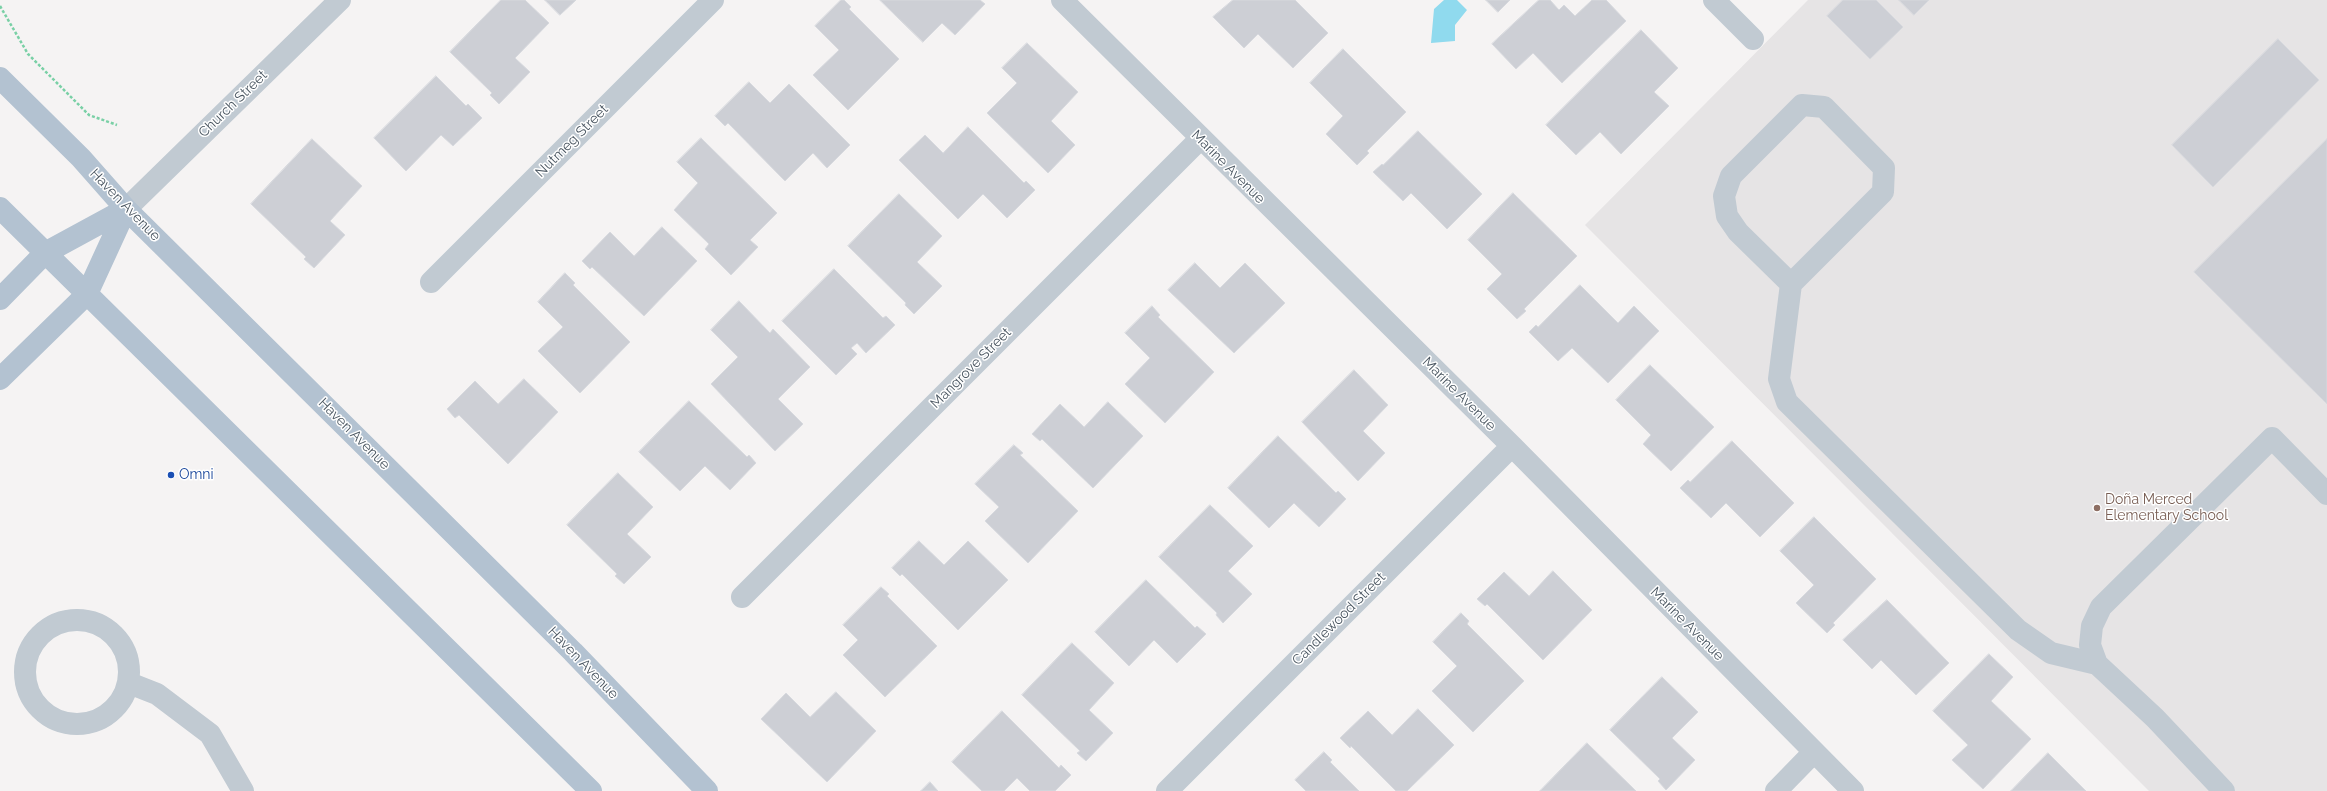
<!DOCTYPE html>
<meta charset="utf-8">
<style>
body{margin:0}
canvas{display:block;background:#f5f3f3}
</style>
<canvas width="2327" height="791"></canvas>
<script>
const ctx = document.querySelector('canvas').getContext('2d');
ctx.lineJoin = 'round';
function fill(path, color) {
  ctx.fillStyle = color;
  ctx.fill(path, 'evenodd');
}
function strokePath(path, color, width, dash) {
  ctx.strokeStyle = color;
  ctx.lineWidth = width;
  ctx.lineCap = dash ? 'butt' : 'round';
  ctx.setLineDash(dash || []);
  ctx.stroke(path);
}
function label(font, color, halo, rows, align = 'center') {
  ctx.font = font + ' Raleway,sans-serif';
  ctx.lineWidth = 3;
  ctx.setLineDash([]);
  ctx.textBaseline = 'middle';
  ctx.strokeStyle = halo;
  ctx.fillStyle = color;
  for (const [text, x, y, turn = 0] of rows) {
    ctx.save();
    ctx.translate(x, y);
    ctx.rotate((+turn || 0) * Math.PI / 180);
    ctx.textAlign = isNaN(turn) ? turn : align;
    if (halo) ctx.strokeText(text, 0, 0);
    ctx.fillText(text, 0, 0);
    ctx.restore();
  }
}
fill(new Path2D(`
 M1808,0H2327V791H2149L1585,225Z`), '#e6e4e5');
fill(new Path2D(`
 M1444,0H1457L1467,10L1455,25V41L1431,43L1434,9Z`), '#90daee');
const building = new Path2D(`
 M501,0H525L549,23L515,58L530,72L499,104L490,95L492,93L450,52Z
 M545,0H576L560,15Z
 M841,0H844L851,7L849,9L899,59L848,110L813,75L839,50L815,26Z
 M880,0H980L985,4L955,35L942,23L923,42Z
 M1233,0H1295L1328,33L1293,68L1258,34L1244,48L1213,17Z
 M1486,0H1510L1498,12Z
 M1539,0H1550L1559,10L1564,5L1575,16L1592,0H1606L1626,21L1562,83L1533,53L1516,69L1492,44Z
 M1843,0H1876L1903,27L1870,59L1827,16Z
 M1899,0H1929L1914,15Z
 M1641,30L1678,68L1654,92L1669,106L1621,154L1600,132L1576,155L1546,125Z
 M2278,39L2319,80L2213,187L2172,145Z
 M1027,43L1078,92L1051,121L1075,145L1048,173L987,113L1017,83L1002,68Z
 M1343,49L1406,112L1367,151L1369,153L1357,165L1326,134L1343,116L1310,83Z
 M436,76L466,106L468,104L482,118L453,146L441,135L406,171L374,138Z
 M749,82L770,103L789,84L850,145L827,168L813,153L785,181L728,123L725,126L715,116Z
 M968,127L1024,183L1026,181L1035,190L1007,218L983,194L958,219L899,160L925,135L943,153Z
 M1418,131L1482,194L1447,229L1411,193L1403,201L1373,172L1382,164L1383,165Z
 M701,138L777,213L750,240L758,247L731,275L705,249L709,244L674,210L698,183L677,162Z
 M312,139L362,186L330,221L345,235L314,268L304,259L306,257L251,204Z
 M2327,139V404L2194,272Z
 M1513,193L1577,256L1524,309L1526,311L1517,319L1487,289L1502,274L1468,240Z
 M899,194L942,236L917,262L942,286L914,314L905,305L906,303L848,246Z
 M662,227L697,261L644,316L592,267L590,269L582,261L610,232L634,256Z
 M1195,263L1220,288L1245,263L1285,303L1234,353L1168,290Z
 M834,269L883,318L886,316L895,325L866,353L857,343L851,348L857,354L836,375L782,321Z
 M565,273L575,283L573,285L630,342L580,393L538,351L563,327L538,302Z
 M1580,285L1618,323L1634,306L1659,331L1608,383L1572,348L1558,361L1529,332L1536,325L1538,327Z
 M739,301L770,333L773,329L810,367L778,399L803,424L775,451L711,384L738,357L711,330Z
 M1152,306L1160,315L1158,317L1214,372L1165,423L1125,384L1150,358L1125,333Z
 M1650,365L1714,427L1671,471L1643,444L1651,435L1616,400Z
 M1354,370L1388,405L1363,431L1385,453L1358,481L1302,422Z
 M524,379L558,412L508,464L459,415L455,418L447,409L475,381L498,404Z
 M689,401L747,457L749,455L756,463L730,490L705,466L680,491L639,452Z
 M1108,402L1143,436L1093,488L1042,439L1040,441L1032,434L1060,404L1084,427Z
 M1278,436L1336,493L1338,491L1346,499L1319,527L1294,503L1269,528L1228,488Z
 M1732,441L1794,503L1760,537L1726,503L1711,518L1680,488L1688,480L1690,482Z
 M1014,445L1023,453L1020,455L1078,511L1028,563L985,521L999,507L975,484Z
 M618,473L653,507L627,534L651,557L624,584L615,576L617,574L567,525Z
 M1210,505L1253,546L1228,571L1252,594L1223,623L1216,615L1217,613L1159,557Z
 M1814,517L1876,579L1833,623L1835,625L1827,633L1796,603L1814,585L1780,551Z
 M919,541L944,565L968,541L1008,580L958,630L902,574L900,576L892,568Z
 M1553,571L1592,610L1543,660L1487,604L1485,606L1477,599L1504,572L1529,596Z
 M1146,580L1195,628L1197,626L1206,634L1177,663L1154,640L1129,666L1095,632Z
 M881,587L889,594L887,596L937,646L885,697L843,655L858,640L843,625Z
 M1887,600L1949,663L1916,695L1881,660L1872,669L1843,640Z
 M1461,613L1469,621L1467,624L1524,681L1473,732L1432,691L1457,666L1433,642Z
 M1072,643L1114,683L1089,710L1113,733L1086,761L1077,753L1080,751L1022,695Z
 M1989,654L2013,677L1991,701L2031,739L1983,789L1952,760L1968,745L1933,711Z
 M1662,677L1698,712L1672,738L1695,760L1666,790L1658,781L1660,779L1610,730Z
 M836,692L876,731L827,782L761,719L786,693L810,717Z
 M1418,709L1454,745L1407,791H1396L1351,746L1350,748L1340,738L1368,711L1392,735Z
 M1002,711L1059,768L1061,765L1071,775L1055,791H1030L1017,778L1004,791H982L952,762Z
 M1587,743L1636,791H1540Z
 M1324,752L1332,760L1330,762L1359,791H1306L1295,780Z
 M2048,753L2086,791H2011Z
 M930,782L938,791H921Z`);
fill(building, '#cdcfd5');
strokePath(building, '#d7d9de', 1);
strokePath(new Path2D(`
 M0,6L28,54L89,115L117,125`), '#7ad0a6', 2.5, [3, 2]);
strokePath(new Path2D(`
 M1062,0L1512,446L1853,791
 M1714,0L1753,39
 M126,209L340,0
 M431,282L713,0
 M1791,284L1738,232L1727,216L1724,196L1731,176L1802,105L1824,107L1884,168L1883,192L1791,284L1779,379L1787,402L2018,630L2051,653L2097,664
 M742,597L1200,139
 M25 672a52 52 0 1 1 104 0a52 52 0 1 1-104 0Z
 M129,683L157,694L210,734L243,791
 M1167,791L1512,446
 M1776,791L1814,752
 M2224,791L2155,718L2097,664L2090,645L2092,626L2101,607L2272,438L2327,494`), '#c1cad2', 22);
strokePath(new Path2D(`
 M0,78L81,158L126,209L573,652L707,791
 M0,208L591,791
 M0,299L45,253L126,209
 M0,379L87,294L126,209`), '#b3c2d1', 22);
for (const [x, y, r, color] of [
 [171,475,4,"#1a4fb4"],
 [2097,508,4,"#8d6e63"]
]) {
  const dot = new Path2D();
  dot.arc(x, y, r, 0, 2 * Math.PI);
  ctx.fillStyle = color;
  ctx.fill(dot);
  strokePath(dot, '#fff', 1.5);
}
label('14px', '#4a5661', '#fff', [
 ["Church Street",233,104,-44],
 ["Nutmeg Street",572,141,-45],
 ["Marine Avenue",1228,167,45],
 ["Haven Avenue",125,205,46],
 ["Mangrove Street",971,368,-45],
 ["Marine Avenue",1459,394,45],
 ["Haven Avenue",354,434,45],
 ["Candlewood Street",1339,619,-45],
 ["Marine Avenue",1687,624,45],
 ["Haven Avenue",583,663,46]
]);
label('14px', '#164399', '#fff', [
 ["Omni",179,475]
], 'left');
label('14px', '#785e54', '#fff', [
 ["Doña Merced",2105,500],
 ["Elementary School",2105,516]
], 'left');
</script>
